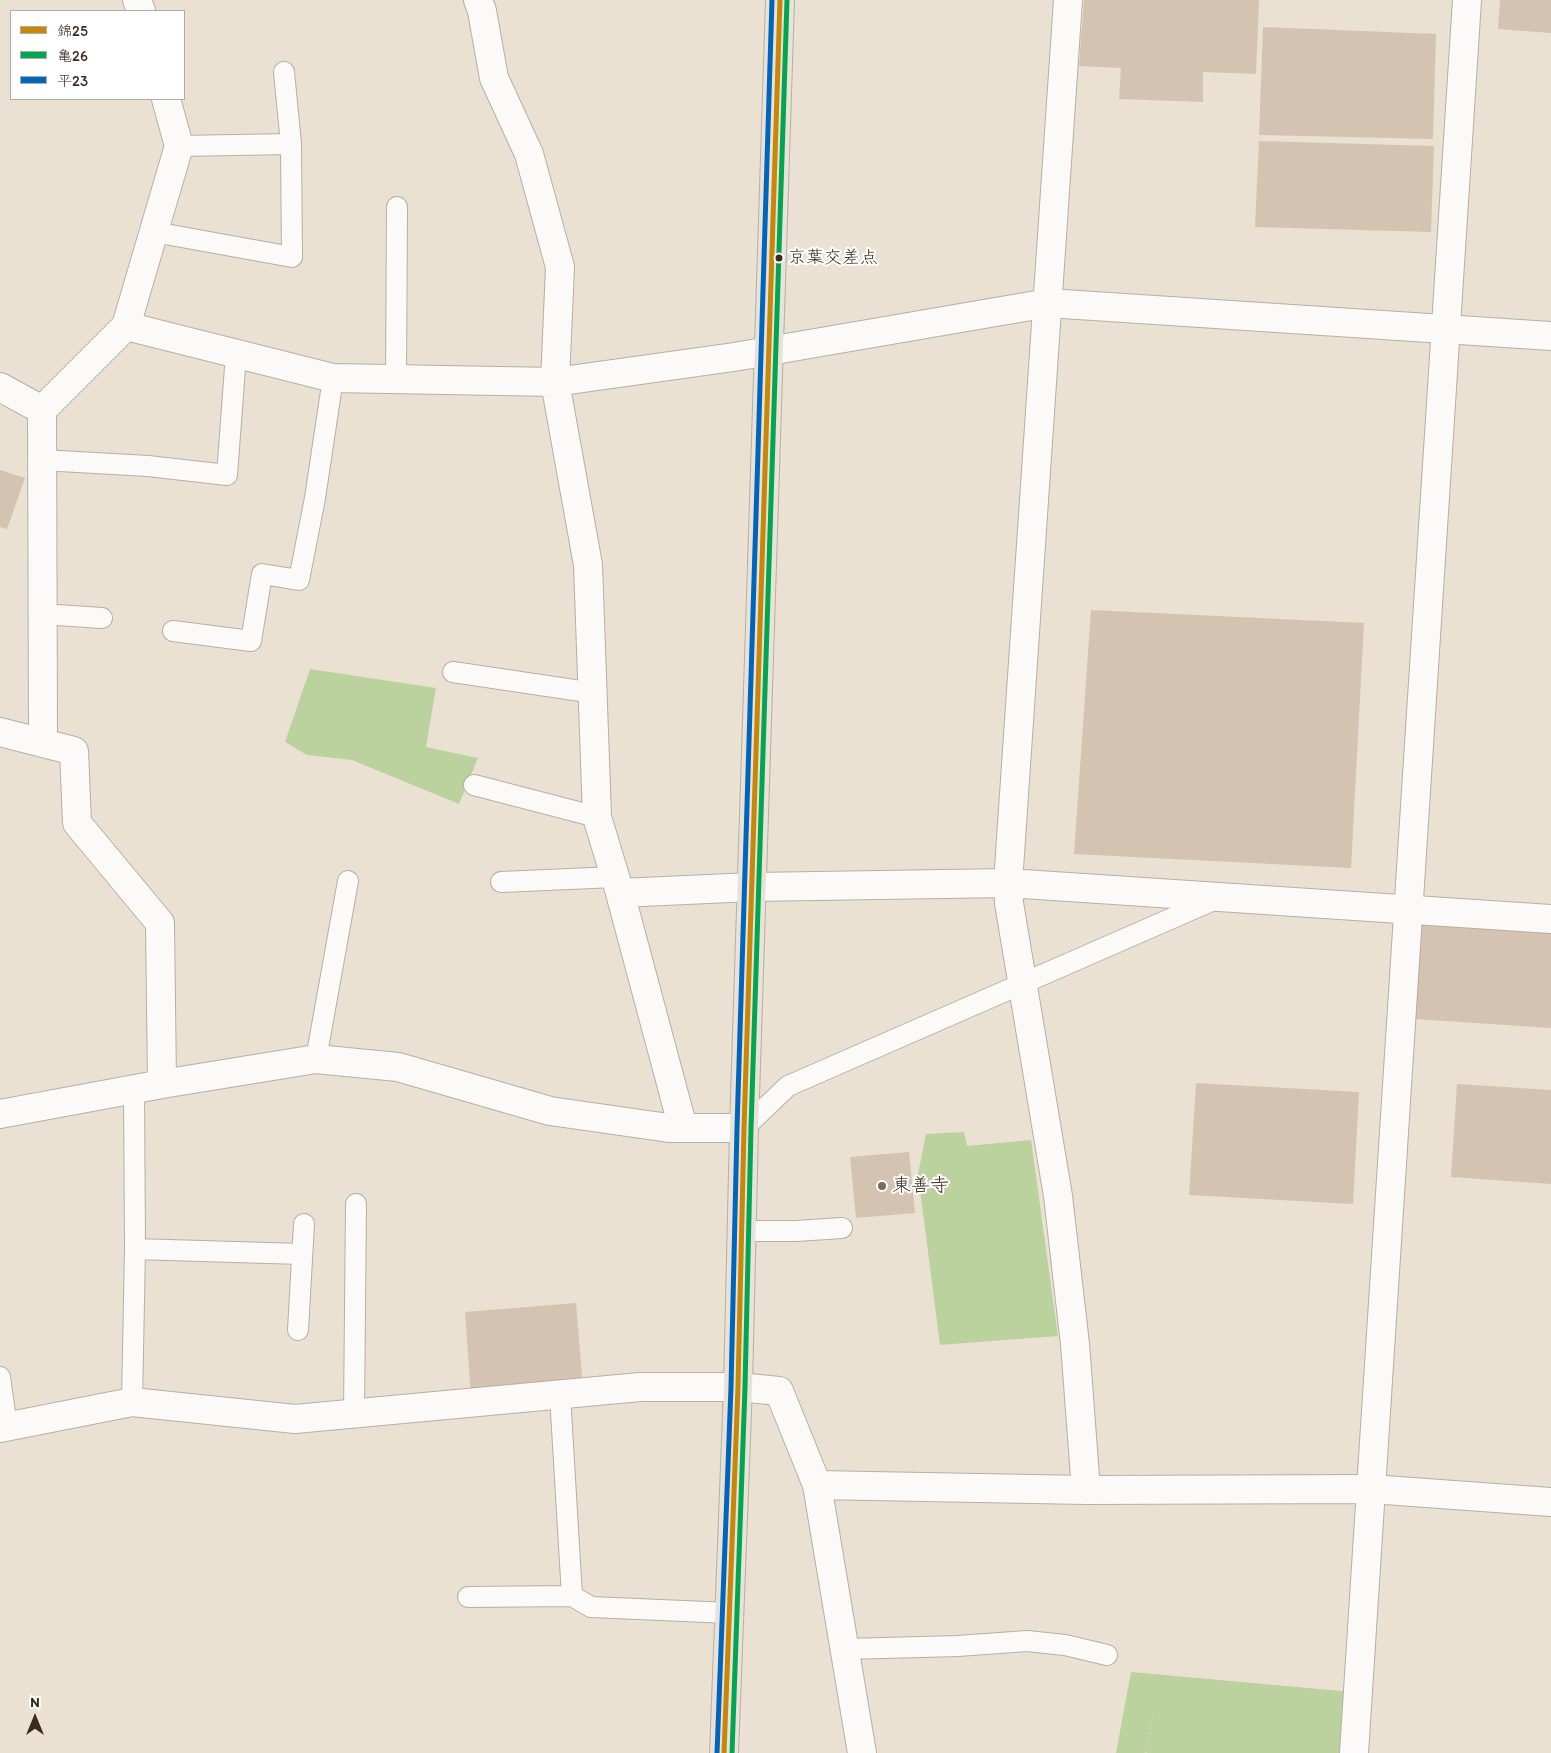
<!DOCTYPE html>
<meta charset="utf-8">
<style>
body{margin:0}
#map{position:relative;width:1551px;height:1753px;overflow:hidden;background:#eae1d3;font-family:Itim,"Klee One",sans-serif}
canvas{display:block}
.legend{position:absolute;left:10px;top:10px;width:175px;height:90px;box-sizing:border-box;background:#fff;border:1px solid #b1aaa5;margin:0;padding:6px 9px;list-style:none;font-size:15px;color:#3b2a1e}
.legend li{display:flex;align-items:center;gap:10px;height:25px}
.legend b{width:25px;border:1px solid #b1aaa5}
.north{position:absolute;left:10px;top:1693px;width:50px;height:50px;-webkit-text-stroke:4px #fff;paint-order:stroke;rotate:0deg;font-size:14px;font-weight:700;line-height:20px;text-align:center;color:#3b2a1e}
.north::after{content:'';display:block;margin:auto;width:18px;height:22px;background:#3b2a1e;clip-path:polygon(50% 0,100% 100%,50% 72%,0 100%)}
</style>
<div id="map">
<canvas width="1551" height="1753"></canvas>
<ul class="legend">
<li><b style="height:6px;background:#c88708"></b>錦25</li>
<li><b style="height:6px;background:#00a651"></b>亀26</li>
<li><b style="height:6px;background:#0065bd"></b>平23</li>
</ul>
<div class="north">N</div>
</div>
<script>
const ctx = document.querySelector('canvas').getContext('2d');
ctx.lineJoin = 'round';
function fill(path, color) {
  ctx.fillStyle = color;
  ctx.fill(path, 'evenodd');
}
function strokePath(path, color, width, dash) {
  ctx.strokeStyle = color;
  ctx.lineWidth = width;
  ctx.lineCap = dash ? 'butt' : 'round';
  ctx.setLineDash(dash || []);
  ctx.stroke(path);
}
function label(font, color, halo, rows, align = 'center') {
  ctx.font = font + ' Itim,"Klee One",sans-serif';
  ctx.lineWidth = 4;
  ctx.setLineDash([]);
  ctx.textBaseline = 'middle';
  ctx.strokeStyle = halo;
  ctx.fillStyle = color;
  for (const [text, x, y, turn = 0] of rows) {
    ctx.save();
    ctx.translate(x, y);
    ctx.rotate((+turn || 0) * Math.PI / 180);
    ctx.textAlign = isNaN(turn) ? turn : align;
    if (halo) ctx.strokeText(text, 0, 0);
    ctx.fillText(text, 0, 0);
    ctx.restore();
  }
}
fill(new Path2D(`
 M310,669L436,688L426,747L478,758L459,804L352,760L307,755L285,742Z
 M964,1132L967,1146L1031,1140L1058,1336L940,1345L918,1174L926,1134Z
 M1131,1672L1352,1692L1347,1753H1116Z`), '#bbd29f');
fill(new Path2D(`
 M1084,0H1259L1256,74L1203,72V102L1119,99L1121,68L1079,66Z
 M1500,0H1551V33L1498,29Z
 M1263,27L1436,34L1433,139L1259,135Z
 M1259,141L1434,146L1431,232L1255,227Z
 M0,470L25,478L7,529L0,527Z
 M1091,610L1364,623L1351,868L1074,854Z
 M1420,925L1551,932V1028L1414,1019Z
 M1196,1083L1359,1092L1353,1204L1189,1195Z
 M1457,1084L1551,1090V1184L1451,1177Z
 M909,1152L915,1213L856,1218L850,1157Z
 M576,1303L583,1387L471,1396L465,1312Z`), '#d4c3b1');
const service = new Path2D(`
 M179,146L291,144
 M154,232L292,257L291,144L284,72
 M396,380L397,207
 M42,460L148,466L227,475L236,354
 M42,614L102,618
 M173,631L251,641L262,574L299,580L315,498L333,378
 M453,672L594,693
 M474,785L597,817
 M501,882L615,877
 M316,1059L348,881
 M744,1128L788,1086L1216,899
 M741,1231H796L842,1228
 M135,1249L302,1254
 M298,1330L304,1224
 M0,1377L7,1427
 M132,1402L135,1249L134,1089
 M354,1414L356,1204
 M572,1596L591,1607L730,1613
 M468,1597L572,1596L560,1395
 M845,1649L958,1646L1027,1641L1065,1645L1107,1655`);
const minor = new Path2D(`
 M137,0L141,11
 M478,0L482,11L494,78L529,154L560,267L555,382L588,565L597,817L620,893L683,1128
 M1068,0L1008,883L1009,903L1058,1196L1075,1344L1086,1490
 M126,326L333,378L555,382L734,357L1048,303L1551,336
 M0,387L42,410
 M0,732L74,751L77,823L160,923L162,1084
 M43,742L42,410L126,326L179,146L166,99
 M620,893L752,887L1008,883L1551,919
 M0,1114L162,1084L316,1059L398,1067L550,1111L669,1128H744
 M0,1428L132,1402L295,1419L640,1387H738L779,1391L817,1485L1086,1490L1371,1489L1551,1502
 M817,1485L862,1753`);
const tertiary = new Path2D(`
 M1354,1753L1467,0`);
const primary = new Path2D(`
 M724,1753L738,1387L744,1128L780,0`);
strokePath(service, '#b6afa5', 22);
strokePath(minor, '#b6afa5', 30);
strokePath(tertiary, '#b6afa5', 30);
strokePath(primary, '#b6afa5', 30);
strokePath(new Path2D(`
 M1146,1753L1153,1716`), '#d5d2cd', 3, [1, 4]);
strokePath(service, '#fcfaf8', 20);
strokePath(minor, '#fcfaf8', 28);
strokePath(tertiary, '#fcfaf8', 28);
strokePath(primary, '#eae2d6', 28);
strokePath(new Path2D(`
 M724,1753L738,1387L744,1128L780,0`), '#c88708', 5);
strokePath(new Path2D(`
 M732,1753L745,1387L751,1128L787,0`), '#00a651', 5);
strokePath(new Path2D(`
 M717,1753L731,1387L737,1128L772,0`), '#0065bd', 5);
for (const [x, y, r, color] of [
 [779,258,4.5,"#3b2a1e"],
 [882,1186,5,"#786a5d"]
]) {
  const dot = new Path2D();
  dot.arc(x, y, r, 0, 2 * Math.PI);
  ctx.fillStyle = color;
  ctx.fill(dot);
  strokePath(dot, '#fff', 2);
}
label('18px', '#3b2a1e', '#fff', [
 ["京葉交差点",788,258]
], 'left');
label('19px', '#3b2a1e', '#fff', [
 ["東善寺",892,1186]
], 'left');
</script>
